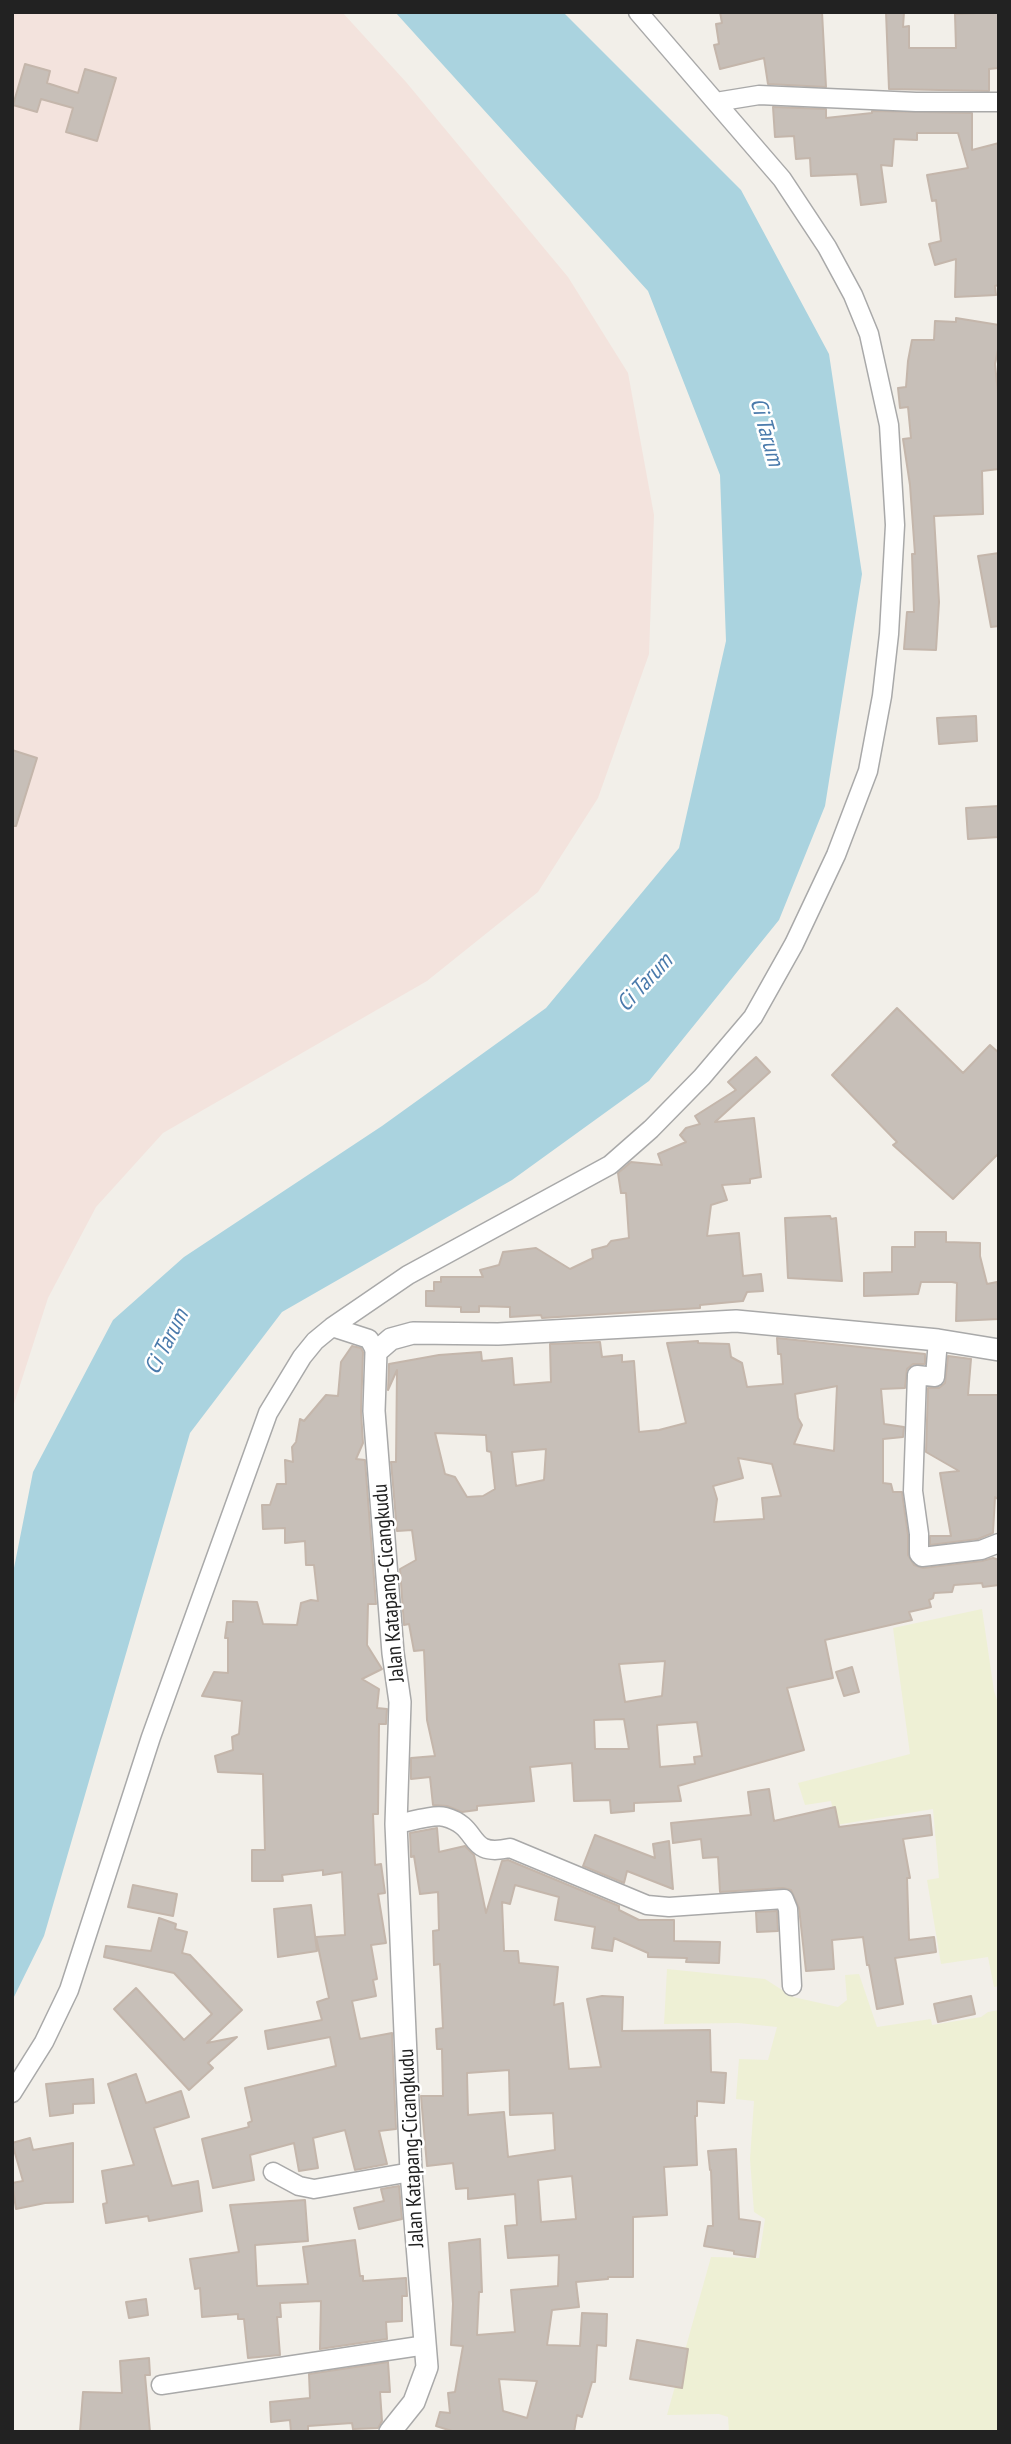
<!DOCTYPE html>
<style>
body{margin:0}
#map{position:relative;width:1011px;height:2444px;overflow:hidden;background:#f2efe9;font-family:"PT Sans Narrow",sans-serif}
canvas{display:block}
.frame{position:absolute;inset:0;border:14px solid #222;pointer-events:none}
</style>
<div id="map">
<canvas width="1011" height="2444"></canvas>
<div class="frame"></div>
</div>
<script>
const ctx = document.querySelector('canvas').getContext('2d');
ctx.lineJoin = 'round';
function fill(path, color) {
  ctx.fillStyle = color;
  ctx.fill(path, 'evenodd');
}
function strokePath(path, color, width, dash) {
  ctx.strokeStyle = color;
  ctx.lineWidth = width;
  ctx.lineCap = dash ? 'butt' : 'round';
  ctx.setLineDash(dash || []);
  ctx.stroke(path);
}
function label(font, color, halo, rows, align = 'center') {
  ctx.font = font + ' "PT Sans Narrow",sans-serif';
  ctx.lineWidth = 5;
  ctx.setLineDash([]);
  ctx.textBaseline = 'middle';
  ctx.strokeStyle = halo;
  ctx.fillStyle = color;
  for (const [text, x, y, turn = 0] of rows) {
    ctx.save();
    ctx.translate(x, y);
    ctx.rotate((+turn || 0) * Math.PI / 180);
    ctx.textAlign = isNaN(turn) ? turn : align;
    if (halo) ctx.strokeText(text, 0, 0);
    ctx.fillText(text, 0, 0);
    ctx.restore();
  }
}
fill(new Path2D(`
 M12,12H342L406,82L568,277L628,373L654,515L649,654L598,798L538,892L427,981L163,1133L96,1207L48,1298L12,1410Z`), '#f3e3dd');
fill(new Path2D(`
 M982,1609L994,1691L999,1706V1986L994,1987L988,1957L941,1964L927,1880L939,1878L933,1809L836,1825L831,1801L805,1805L798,1783L910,1754L893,1628Z
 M667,1969L765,1979L793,1997L838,2007L847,2000L845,1975L859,1974L877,2027L931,2019L932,2025L981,2017L988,2012L999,2010V2432H729L728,2417L719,2414L667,2415L711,2257L759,2258L765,2219L754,2212L750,2159L754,2101L736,2099L739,2059L768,2060L777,2027L738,2023L664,2024Z`), '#eef0d5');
fill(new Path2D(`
 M395,12H563L741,190L829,354L862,574L825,806L779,920L649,1081L512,1180L282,1312L190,1433L44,1936L12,2001V1578L33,1472L113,1320L184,1257L382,1126L546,1008L679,848L726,641L720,475L648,291Z`), '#aad3df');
const building = new Path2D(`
 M720,12H822L826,87L768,84L764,58L720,69L714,45L719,44L716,24L722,23Z
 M886,12H904L903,27L909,26V48H956L955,14L999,12V68L989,69V91L889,89Z
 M25,64L50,71L47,83L78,93L85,69L116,78L97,141L66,132L73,108L41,99L37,112L13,105Z
 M773,107L826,109V118L872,113V111L972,113V150L999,143V285L995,286L996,295L955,297L956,259L935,265L929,244L941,241L936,200L932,201L927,175L968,168L958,133H917V140L894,139L892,166L881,165L886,202L861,205L857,174L811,176L810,158L796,159L794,136L775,137Z
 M956,318L999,325V345L995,364L999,402V469L982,471L983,514L934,516L939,602L936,650L904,649L907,612H914L912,554H915L910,485L903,439L911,438L908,407L900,408L898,388L906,387L908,361L912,340H934L935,321L956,322Z
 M999,553V626L991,627L978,556Z
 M976,716L977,741L939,744L937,718Z
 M12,750L37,758L16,826H12Z
 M999,806V837L968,839L966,808Z
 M897,1008L963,1073L990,1045L999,1053V1153L953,1199L893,1145L897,1142L832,1075Z
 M756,1057L770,1072L715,1122L754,1118L761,1177L750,1179V1183L722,1185L727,1200L711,1205L707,1236L739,1233L743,1276L761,1274L763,1291L747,1292L743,1301L700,1305V1308L542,1318L541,1315L510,1317V1307L479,1306V1312H461V1307L426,1306V1291H434V1282H441V1277H483L480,1270L499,1265L503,1252L536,1248L570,1269L593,1258L592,1250L607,1246L611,1241L629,1238L626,1193H621L618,1173L631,1162L662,1165L658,1154L686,1142L680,1135L686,1128L700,1124L695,1116L736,1090L728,1082Z
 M830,1216L831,1219L836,1218L842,1281L788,1278L785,1218Z
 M915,1232H946V1242L980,1243V1256L987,1284L997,1282L999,1291V1319L956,1321L957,1283L952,1282H921L918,1294L864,1296V1273L892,1272V1247H915Z
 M777,1338L925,1354V1364H913L907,1369L905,1388L881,1389L884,1424L904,1427L903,1437L883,1439V1483L891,1484L893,1492H902L908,1535V1555L914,1565L923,1568L982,1561L993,1558L999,1560V1585L983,1587L982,1583L954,1585L952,1592L934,1593L933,1598L929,1600L931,1607L909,1612L912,1620L825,1640L833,1678L787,1688L804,1750L678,1786L681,1801L634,1803V1811L611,1813L610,1800L574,1801L572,1763L530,1767L534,1801L477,1806V1810L462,1812L447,1806L433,1805L430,1777L411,1779V1758L435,1756L427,1720L424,1650L414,1651L409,1624L404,1625L400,1569L416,1560L412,1530L397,1531L391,1462H396L397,1370L388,1390L389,1364L439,1355L481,1352L482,1361L512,1358L514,1385L551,1382L550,1344L600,1342L602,1357L622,1355V1362L634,1361L639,1432L659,1430L686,1423L667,1343L698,1341V1343L729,1344L731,1357L742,1363L747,1387L783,1384L781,1354H778ZM837,1386L834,1451L794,1444L802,1425L798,1418L795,1394ZM435,1433L486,1435L487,1451L491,1452L495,1489L483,1496L467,1497L455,1477L445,1474ZM546,1449L544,1480L516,1486L512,1452ZM738,1458L772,1464L781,1496L762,1498L764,1519L714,1522L717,1499L713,1486L743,1478ZM665,1661L662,1696L625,1702L619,1664ZM624,1719L629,1749H595L594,1720ZM697,1722L702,1756L694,1757L695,1764L660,1767L657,1725Z
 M352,1346L361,1348L363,1352L361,1411L363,1443L356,1459L365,1460L376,1604H368L367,1645L382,1669L362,1679L379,1689L377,1708L387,1709L386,1724H379L378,1814H373L375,1865L381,1864L385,1893L378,1894L386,1943L371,1945L377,1979L373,1980L376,1996L352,2001L360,2039L392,2033L396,2129L379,2131L387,2164L355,2170L345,2130L313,2138L318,2168L299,2171L294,2143L250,2155L254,2180L213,2188L202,2139L249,2127L248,2123L252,2121L245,2088L336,2066L330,2037L268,2049L265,2031L322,2020L317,2002L329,1998L316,1937L345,1935L342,1872L323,1875V1870L282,1875L283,1881H252V1850H265L263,1774L218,1772L215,1756L233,1750L232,1737L239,1734L242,1701L202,1696L214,1672L228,1673V1638H225L227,1622H233V1601L257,1602L263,1624L297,1625L301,1603L311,1600L318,1601L314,1565H306L305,1541L285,1543V1528L263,1529L262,1505H270L277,1484H286L285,1460L293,1462L292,1447L296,1442L300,1419L304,1421L326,1395L338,1396L341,1362Z
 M948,1356L971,1359L968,1395H999V1500L995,1497L993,1533L978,1539L930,1545V1536H951L940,1473L959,1471L926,1452L928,1388H939L945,1383Z
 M852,1667L859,1692L844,1696L836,1672Z
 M769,1789L774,1821L835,1807L839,1827L930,1815L932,1835L903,1839L910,1878H907L909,1940L934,1937L936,1952L895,1958L903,2004L877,2009L869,1965H867L863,1937L832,1940L834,1969L806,1971L799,1908L791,1890L783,1888L720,1892L718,1857L703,1858L701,1839L673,1843L671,1823L751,1815L748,1792Z
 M437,1828L439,1852L465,1846L474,1855L486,1913L502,1861L508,1860L619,1906V1910L639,1920H674V1941L720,1942L719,1963L686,1962L687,1958L648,1957V1953L614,1938L612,1951L592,1948L595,1927L555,1920L559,1897L515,1885L510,1904L502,1902L504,1951H518L519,1963L558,1967L554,2005L563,2003L569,2069L601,2067L587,1999L602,1996L623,1997L622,2031L710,2030L711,2072L726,2073L724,2103L697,2101V2116H695L697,2165L664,2167L667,2215L633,2217V2277H608V2279L576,2282L579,2307L552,2310L547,2345L580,2346L582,2313L607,2314L606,2346L597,2345L595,2382H592L582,2417L577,2415L574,2432H455L436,2426L440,2412L450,2413L448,2393L455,2392L463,2346L451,2345L453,2304L449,2243L480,2239L482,2292H479L477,2335L515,2332L511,2290L558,2286L559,2255L508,2258L505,2226L517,2225L515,2194L468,2199V2188L456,2189L453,2163L427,2166L421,2096H443L442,2049H437L436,2029L443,2028L440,1964L434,1965L433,1931L439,1930L438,1892L420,1894L414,1856L411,1857L410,1833ZM509,2070L510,2115L553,2113L555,2150L508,2157L504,2112L468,2115L467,2073ZM572,2176L576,2219L541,2222L538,2180ZM499,2379L537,2381L527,2418L503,2411Z
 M595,1835L655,1858L653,1844L669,1841L673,1889L627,1871L624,1883L583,1866Z
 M133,1885L177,1894L173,1916L128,1907Z
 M311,1905L317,1951L278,1957L274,1909Z
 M777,1911L778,1931L757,1932L756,1912Z
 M159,1918L176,1924L175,1929L187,1932L182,1953L190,1955L242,2010L207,2043L237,2037L208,2063L213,2068L189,2090L114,2009L136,1988L184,2040L212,2014L174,1973L104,1957L106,1946L151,1951Z
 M971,1996L975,2014L938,2022L934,2004Z
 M136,2074L146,2103L181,2091L189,2117L154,2128L172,2186L198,2181L202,2211L149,2221L148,2216L106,2223L103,2204L107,2203L102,2171L134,2165L108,2084Z
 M93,2079L94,2103L73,2104V2113L50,2116L46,2084Z
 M30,2138L33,2150L73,2143V2202L45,2203L16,2209L12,2183L23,2181L12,2143Z
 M736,2149L739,2219L760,2222L755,2257L734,2254V2251L704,2246L708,2226H713L711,2170H710L708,2151Z
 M399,2186L402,2219L359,2229L354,2208L384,2201L381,2189Z
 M305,2200L308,2241L255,2245L257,2286L308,2284L303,2247L355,2240L360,2276H363V2281L406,2278L407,2296H402V2321L386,2322L387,2339L320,2349L321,2301L280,2303L281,2317H277L280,2355L248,2358L244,2319H238V2314L202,2317L200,2288L195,2289L190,2259L239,2252L230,2205Z
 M146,2299L148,2315L129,2318L126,2302Z
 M637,2340L688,2349L682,2388L630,2379Z
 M149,2358L150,2375H145L150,2432H80L83,2392L122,2393L120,2361Z
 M388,2362L390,2392H380L382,2421L378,2428L353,2429L352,2423L308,2426V2432H291L290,2420L271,2422L270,2402L310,2398L309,2374Z`);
fill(building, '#c7bfb8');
strokePath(building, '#c4b6ab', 2);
const minor = new Path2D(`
 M716,102L759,95L916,102H999
 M332,1327L369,1339L376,1352
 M938,1340L935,1377L917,1375L913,1491L919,1534V1554L922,1557L981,1550L999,1543
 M396,1824C408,1822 434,1814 445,1817C482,1827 465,1858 510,1848L647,1905L669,1907L784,1899L788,1909L792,1986
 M12,2093L44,2042L69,1990L151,1737L268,1413L302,1357L315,1341L332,1327L408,1275L610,1165L651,1129L702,1077L753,1017L794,944L836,855L868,771L882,696L889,634L895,525L889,425L869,334L853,295L827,247L782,179L638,12
 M273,2172L299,2186L314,2189L411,2172
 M161,2385L426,2345`);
const tertiary = new Path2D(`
 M390,2432L414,2402L427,2367L411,2172L396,1824L400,1702L393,1653L374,1411L376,1352L391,1339L413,1333L498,1334L736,1321L938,1340L999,1350`);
strokePath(minor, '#a9a9a9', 21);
strokePath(tertiary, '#a9a9a9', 24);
strokePath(minor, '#fff', 18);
strokePath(tertiary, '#fff', 21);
label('21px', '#222', '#fff', [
 ["Jalan Katapang-Cicangkudu",389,1583,-95],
 ["Jalan Katapang-Cicangkudu",412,2148,-93]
]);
label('italic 23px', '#4a7aab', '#fff', [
 ["Ci Tarum",766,432,74],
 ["Ci Tarum",645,983,-47],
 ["Ci Tarum",167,1342,-63]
]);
</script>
